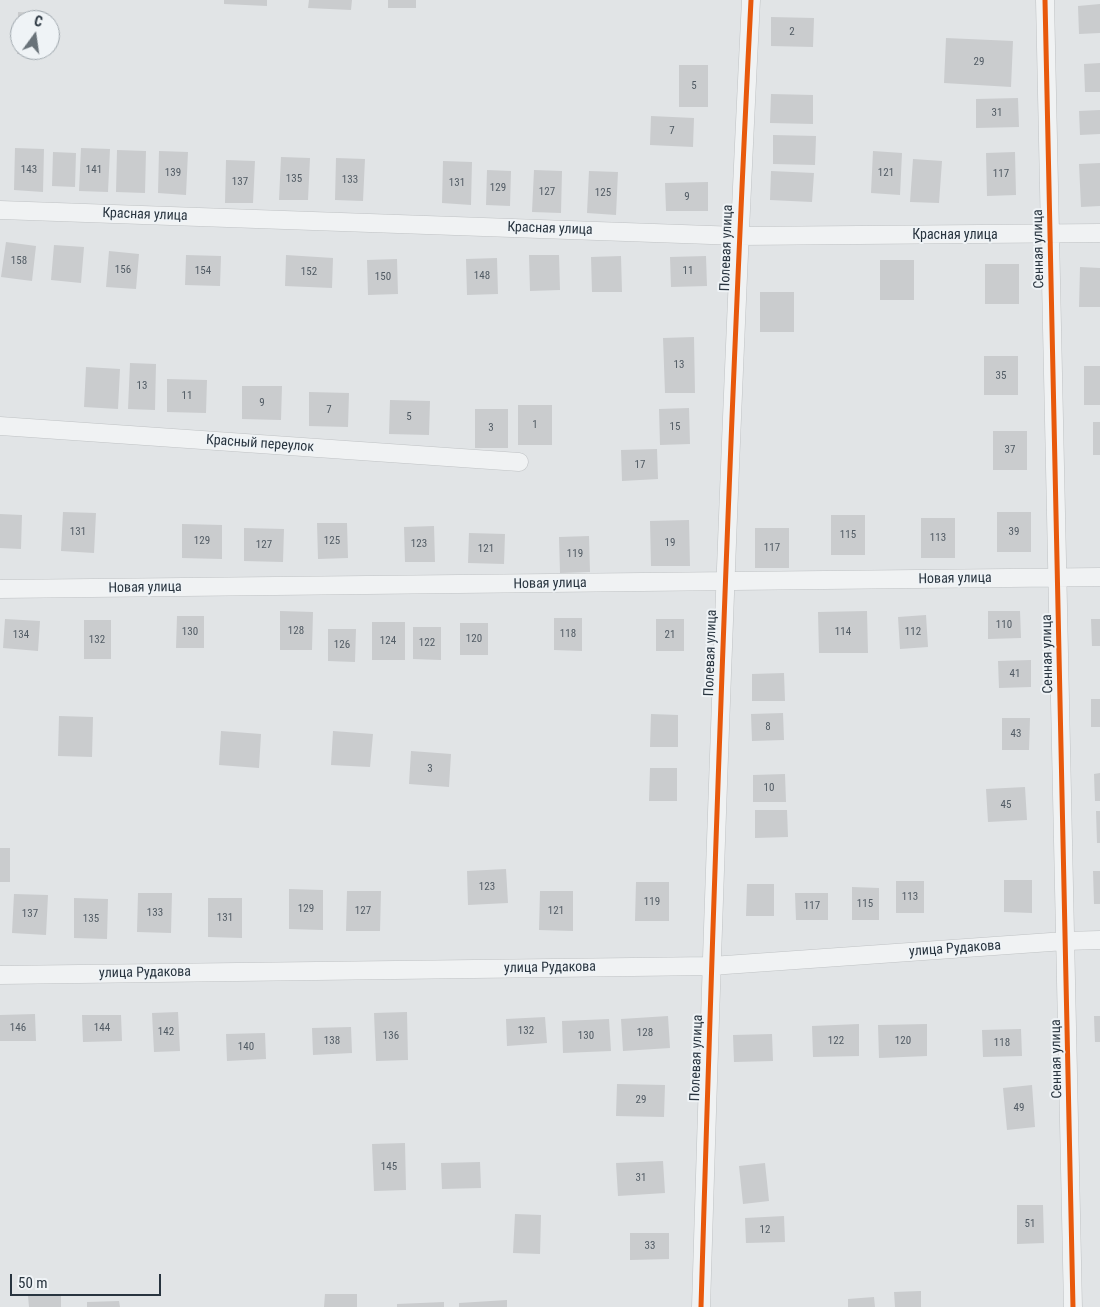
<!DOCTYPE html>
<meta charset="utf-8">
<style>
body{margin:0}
#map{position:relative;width:1100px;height:1307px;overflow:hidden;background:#e1e4e6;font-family:"Roboto Condensed",sans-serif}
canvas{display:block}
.north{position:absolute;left:10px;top:10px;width:50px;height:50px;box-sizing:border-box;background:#eff3f6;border:1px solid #9fa7ad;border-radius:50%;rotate:14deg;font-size:14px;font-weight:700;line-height:20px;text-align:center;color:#28343f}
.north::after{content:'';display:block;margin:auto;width:18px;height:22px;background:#697279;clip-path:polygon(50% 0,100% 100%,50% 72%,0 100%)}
.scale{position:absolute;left:10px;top:1274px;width:151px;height:22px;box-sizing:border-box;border:2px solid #28343f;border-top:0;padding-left:6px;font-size:15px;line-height:18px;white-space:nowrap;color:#28343f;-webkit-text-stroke:4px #eff3f6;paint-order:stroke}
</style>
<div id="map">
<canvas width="1100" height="1307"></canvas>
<div class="north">С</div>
<div class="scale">50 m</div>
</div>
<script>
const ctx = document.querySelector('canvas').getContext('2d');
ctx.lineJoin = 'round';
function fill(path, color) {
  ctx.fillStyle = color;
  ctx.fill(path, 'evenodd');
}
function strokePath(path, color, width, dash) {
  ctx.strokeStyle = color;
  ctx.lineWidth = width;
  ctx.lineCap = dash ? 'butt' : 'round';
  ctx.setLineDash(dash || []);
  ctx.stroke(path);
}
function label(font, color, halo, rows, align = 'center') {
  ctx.font = font + ' "Roboto Condensed",sans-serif';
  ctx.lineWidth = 4;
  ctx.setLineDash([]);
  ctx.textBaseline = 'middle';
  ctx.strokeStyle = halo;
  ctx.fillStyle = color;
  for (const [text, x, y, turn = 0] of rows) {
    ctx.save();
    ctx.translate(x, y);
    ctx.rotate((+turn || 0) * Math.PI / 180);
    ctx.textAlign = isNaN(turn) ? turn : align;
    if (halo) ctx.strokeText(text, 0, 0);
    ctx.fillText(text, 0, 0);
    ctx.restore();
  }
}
fill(new Path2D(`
 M224,0H267V6L224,4Z
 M309,0H352L351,10L308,8Z
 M388,0H416V8H388Z
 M1100,4V33L1079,34L1078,6Z
 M18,12L47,13V20H20V50H46V55L17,54Z
 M771,17L814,18L813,47L771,46Z
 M946,38L1013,41L1011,87L944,83Z
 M1100,63V92H1085L1084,64Z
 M679,65H708V107H679Z
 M771,94L813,95V124L770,123Z
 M1018,98L1019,127L976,128V99Z
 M1100,110V134L1080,135L1079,111Z
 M651,116L694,118L693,147L650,145Z
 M773,135L816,136L815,165L773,164Z
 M15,148L44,149L43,192L14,190Z
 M81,148L110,149L108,192L79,191Z
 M117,150L146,151L145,193L116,192Z
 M159,151L188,152L186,195L158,193Z
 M873,151L902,153L900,195L871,193Z
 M53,152L76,153L75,187L52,186Z
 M1015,152L1016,195L987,196L986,153Z
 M281,157L310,158L308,200H279Z
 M336,158L365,159L363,201L335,200Z
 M913,159L942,161L939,203L910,202Z
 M226,160L255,161L253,203H225Z
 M443,161L472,162L471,205L442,203Z
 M1100,163V206L1081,207L1079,164Z
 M487,170L511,171L510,206L486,205Z
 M534,170L562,171L561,213L532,212Z
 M589,171L618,172L616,215L587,213Z
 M771,171L814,173L812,202L770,200Z
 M708,182V211H666L665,183Z
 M6,242L36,246L32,281L1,277Z
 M54,245L84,247L81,283L51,280Z
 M109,251L139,254L136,289L106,287Z
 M186,255L221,256L220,286L185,285Z
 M286,255L333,258L332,288L285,286Z
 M529,255H559L560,290L530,291Z
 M621,256L622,292H592L591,257Z
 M706,256L707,286L671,287L670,257Z
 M497,258L498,294L467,295L466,259Z
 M397,259L398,294L368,295L367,260Z
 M880,260H914V300H880Z
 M985,264H1019V304H985Z
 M1080,267L1100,268V307H1079Z
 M760,292H794V332H760Z
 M694,337L695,393H665L663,338Z
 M984,356H1018V395H984Z
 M130,363L156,364L155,410L128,409Z
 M1084,366H1100V405H1084Z
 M86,367L120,369L118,409L84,407Z
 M167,379L207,380L206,413L167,412Z
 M242,386H282L281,420L242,419Z
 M309,392L349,393L348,427L309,426Z
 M390,400L430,401L429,435L389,434Z
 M518,405H552V445H518Z
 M689,408L690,444L660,445L659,409Z
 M475,409H508V448H475Z
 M1093,422H1100V455H1093Z
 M993,431H1027V470H993Z
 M657,449L658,479L622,481L621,450Z
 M63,512L96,513L94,553L61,551Z
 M997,512H1031V552H997Z
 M0,514L22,515L21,549L0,548Z
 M831,515H865V555H831Z
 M921,518H955V558H921Z
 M689,520L690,566H651L650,521Z
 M317,523H347L348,558L318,559Z
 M182,524L222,525V559L182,558Z
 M434,526L435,562H405L404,527Z
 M244,528L284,529L283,562L244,561Z
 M755,528H789V568H755Z
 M469,533L505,534L504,564L468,563Z
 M589,536L590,572L560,573L559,537Z
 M280,611L313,612L312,650H280Z
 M867,611L868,653H819L818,612Z
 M988,611H1020L1021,638L988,639Z
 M926,615L928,647L900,649L898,617Z
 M177,616H204V648H176Z
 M554,618H582V651L554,650Z
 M5,619L40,621L38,651L3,648Z
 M656,619H684V651H656Z
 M1091,619H1100V646H1092Z
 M84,620H111V659H84Z
 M372,622H405V660H372Z
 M460,623H488V655H460Z
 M413,627H441V660L413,659Z
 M328,629H356L355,662L328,661Z
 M1031,660V687L999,688L998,661Z
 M784,673L785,701H752V674Z
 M1091,699H1100V727H1091Z
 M783,713L784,740L752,741L751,714Z
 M651,714L678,715V747H650Z
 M59,716L93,717L92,757L58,756Z
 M1002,718H1030L1029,750H1002Z
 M221,731L261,734L259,768L219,765Z
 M333,731L373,734L370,767L331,765Z
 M411,751L451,754L449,787L409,784Z
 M650,768H677V801H649Z
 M1100,773V801H1095L1094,774Z
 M785,774L786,802H753V775Z
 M1025,787L1027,820L988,822L986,789Z
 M755,810H787L788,837L755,838Z
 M1096,811H1100V843H1097Z
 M0,848H10V882H0Z
 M506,869L508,903L468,905L467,871Z
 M1093,871H1100V904H1094Z
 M1004,880H1032V913L1004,912Z
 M896,881H924V913H896Z
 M636,882H669V921H635Z
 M747,884H774V916H746Z
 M852,887L879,888V920H852Z
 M289,889L323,890V930L289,929Z
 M347,891H381L380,931H346Z
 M540,891H573V931L539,930Z
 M138,893H172L171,933L137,932Z
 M795,893H828V920H796Z
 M14,894L48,895L46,935L12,933Z
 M74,898L108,899L107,939L74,938Z
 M208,898H242V938L208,937Z
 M178,1012L180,1051L154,1052L152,1013Z
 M407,1012L408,1060L376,1061L374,1013Z
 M35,1014L36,1041H0V1015Z
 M82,1015H121L122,1041L83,1042Z
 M668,1016L670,1048L623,1051L621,1019Z
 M1094,1016H1100V1042H1095Z
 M545,1017L547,1043L507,1046L506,1019Z
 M609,1019L611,1051L563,1053L562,1021Z
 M859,1024V1056L813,1057L812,1026Z
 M927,1024V1056L879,1058L878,1025Z
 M351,1027L352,1053L313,1055L312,1028Z
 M1021,1029L1022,1056L983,1057L982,1030Z
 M265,1033L266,1059L227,1061L226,1034Z
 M772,1034L773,1061L734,1062L733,1035Z
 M617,1084L665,1085L664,1117L616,1116Z
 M1032,1085L1035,1127L1007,1130L1003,1088Z
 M405,1143L406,1190L374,1191L372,1144Z
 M663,1161L665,1193L618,1196L616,1163Z
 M480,1162L481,1188L442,1189L441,1163Z
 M765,1163L769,1201L743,1204L739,1166Z
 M1017,1205H1043L1044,1243L1017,1244Z
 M515,1214L541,1215L540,1254L513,1253Z
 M784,1216L785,1242L746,1243L745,1218Z
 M630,1233H669V1259L630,1260Z
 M921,1291V1307H895L894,1292Z
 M325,1294H357V1307H324Z
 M61,1295V1307H29L28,1296Z
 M874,1297L875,1307H848V1299Z
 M507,1300V1307H459V1303Z
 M119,1301L120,1307H87V1302Z
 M444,1302V1307H397V1304Z`), '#caccce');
const street = new Path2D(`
 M1045,0L1073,1307
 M0,210L739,236L1100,233
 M0,426L519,462
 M0,589L1100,577
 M0,975L711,966L1065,941L1100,940
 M701,1307C714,871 729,435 751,0`);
strokePath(street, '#bfc2c4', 19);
strokePath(street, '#f0f2f3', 18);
strokePath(new Path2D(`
 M1045,0L1073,1307
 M701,1307C714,871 729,435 751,0`), '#e8590c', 5);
label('11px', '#515b64', null, [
 ["2",792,32],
 ["29",979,62],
 ["5",694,86],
 ["31",997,113],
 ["7",672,131],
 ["143",29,170],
 ["141",94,170],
 ["139",173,173],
 ["121",886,173],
 ["117",1001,174],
 ["135",294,179],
 ["133",350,180],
 ["137",240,182],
 ["131",457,183],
 ["129",498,188],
 ["127",547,192],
 ["125",603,193],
 ["9",687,197],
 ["158",19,261],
 ["156",123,270],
 ["154",203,271],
 ["11",688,271],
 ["152",309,272],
 ["148",482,276],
 ["150",383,277],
 ["13",679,365],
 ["35",1001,376],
 ["13",142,386],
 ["11",187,396],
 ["9",262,403],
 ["7",329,410],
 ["5",409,417],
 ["1",535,425],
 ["15",675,427],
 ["3",491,428],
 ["37",1010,450],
 ["17",640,465],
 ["131",78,532],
 ["39",1014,532],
 ["115",848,535],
 ["113",938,538],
 ["129",202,541],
 ["125",332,541],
 ["19",670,543],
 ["123",419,544],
 ["127",264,545],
 ["117",772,548],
 ["121",486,549],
 ["119",575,554],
 ["110",1004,625],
 ["128",296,631],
 ["130",190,632],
 ["114",843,632],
 ["112",913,632],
 ["118",568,634],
 ["134",21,635],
 ["21",670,635],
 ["120",474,639],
 ["132",97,640],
 ["124",388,641],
 ["122",427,643],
 ["126",342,645],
 ["41",1015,674],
 ["8",768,727],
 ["43",1016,734],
 ["3",430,769],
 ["10",769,788],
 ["45",1006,805],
 ["123",487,887],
 ["113",910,897],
 ["119",652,902],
 ["115",865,904],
 ["117",812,906],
 ["129",306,909],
 ["127",363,911],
 ["121",556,911],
 ["133",155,913],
 ["137",30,914],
 ["131",225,918],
 ["135",91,919],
 ["146",18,1028],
 ["144",102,1028],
 ["132",526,1031],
 ["142",166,1032],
 ["128",645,1033],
 ["136",391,1036],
 ["130",586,1036],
 ["138",332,1041],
 ["122",836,1041],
 ["120",903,1041],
 ["118",1002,1043],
 ["140",246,1047],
 ["29",641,1100],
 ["49",1019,1108],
 ["145",389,1167],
 ["31",641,1178],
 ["51",1030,1224],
 ["12",765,1230],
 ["33",650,1246]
]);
label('14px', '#28343f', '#eff3f6', [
 ["Красная улица",145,215,2],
 ["Красная улица",550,229,2],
 ["Красная улица",955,235],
 ["Полевая улица",727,248,-88],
 ["Сенная улица",1039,249,-91],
 ["Красный переулок",260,444,4],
 ["Новая улица",955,579,-1],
 ["Новая улица",550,584,-1],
 ["Новая улица",145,588,-1],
 ["Полевая улица",711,653,-88],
 ["Сенная улица",1048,654,-91],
 ["улица Рудакова",955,949,-4],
 ["улица Рудакова",550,968,-1],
 ["улица Рудакова",145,973,-1],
 ["Полевая улица",697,1058,-88],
 ["Сенная улица",1057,1059,-91]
]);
</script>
